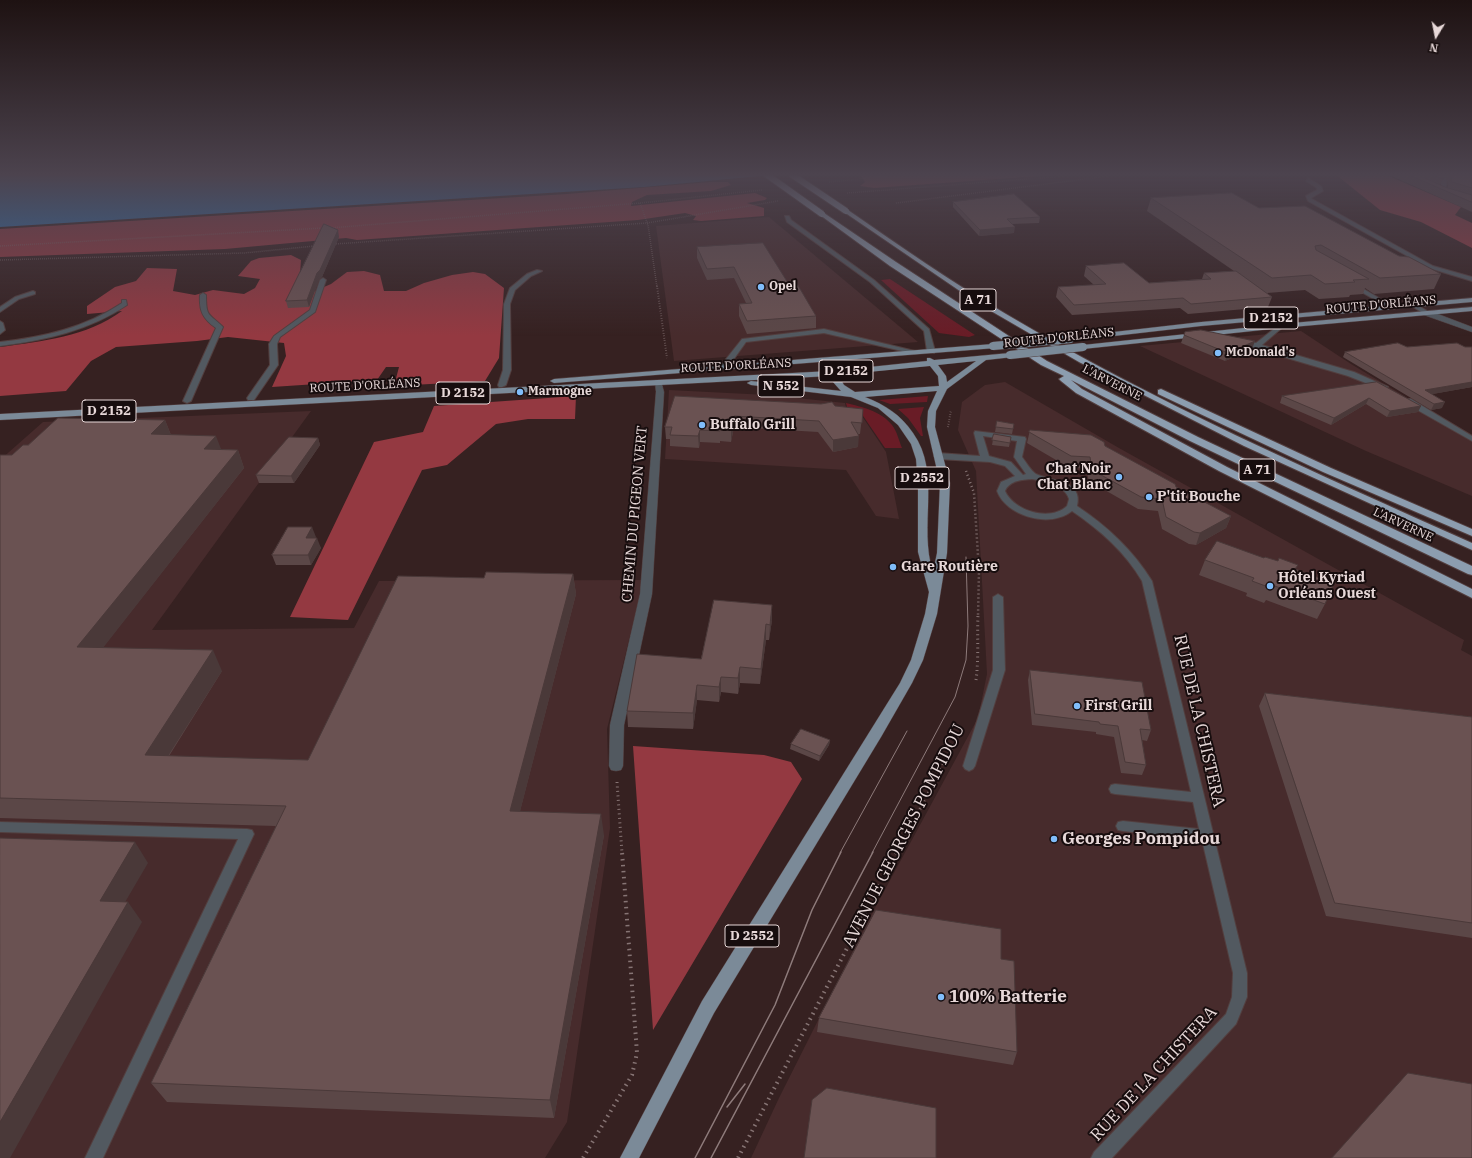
<!DOCTYPE html>
<meta charset="utf-8">
<style>
body{margin:0}
#map{position:relative;width:1472px;height:1158px;overflow:hidden;background:#362121;font-family:"IBM Plex Serif",serif}
canvas{display:block}
.north{position:absolute;left:1416px;top:16px;width:40px;height:40px;-webkit-text-stroke:3px #170d0e;paint-order:stroke;rotate:190deg;font-size:11px;font-weight:700;line-height:16px;text-align:center;color:#e7d8d8}
.north::after{content:'';display:block;margin:auto;width:14px;height:18px;background:#e7d8d8;clip-path:polygon(50% 0,100% 100%,50% 72%,0 100%)}
</style>
<div id="map">
<canvas width="1472" height="1158"></canvas>
<div class="north">N</div>
</div>
<script>
const ctx = document.querySelector('canvas').getContext('2d');
ctx.lineJoin = 'round';
function fill(path, color) {
  ctx.fillStyle = color;
  ctx.fill(path, 'evenodd');
}
function strokePath(path, color, width, dash) {
  ctx.strokeStyle = color;
  ctx.lineWidth = width;
  ctx.lineCap = dash ? 'butt' : 'round';
  ctx.setLineDash(dash || []);
  ctx.stroke(path);
}
function label(font, color, halo, rows, align = 'center') {
  ctx.font = font + ' "IBM Plex Serif",serif';
  ctx.lineWidth = 4;
  ctx.setLineDash([]);
  ctx.textBaseline = 'middle';
  ctx.strokeStyle = halo;
  ctx.fillStyle = color;
  for (const [text, x, y, turn = 0] of rows) {
    ctx.save();
    ctx.translate(x, y);
    ctx.rotate((+turn || 0) * Math.PI / 180);
    ctx.textAlign = isNaN(turn) ? turn : align;
    if (halo) ctx.strokeText(text, 0, 0);
    ctx.fillText(text, 0, 0);
    ctx.restore();
  }
}
fill(new Path2D(`
 M769,217L918,342L674,361L656,226Z
 M1301,331L1351,364L1472,437V496L1366,451L1140,346Z
 M1005,382L1119,448L1464,640L1461,650L1472,656V1158H751L779,1098L869,919L978,718L987,674L976,471L958,430L962,402L985,385Z
 M669,390L768,395L845,403L846,408L858,410L886,452L899,519L876,516L846,470L665,459Z
 M311,411L152,630L354,628L379,581L641,580L639,599L607,729L610,828L567,1122L545,1158H0V460L43,422Z`), '#472b2c');
fill(new Path2D(`
 M890,279L975,335L969,337L939,333L881,280Z
 M928,396L927,402L890,404L879,400Z
 M846,403C862,407 881,411 892,425C897,431 899,441 902,448H885L859,410L847,407Z
 M924,407L920,418L923,436H921L908,418L898,409Z`), '#691c26');
fill(new Path2D(`
 M859,174H1068L874,188L860,186L865,182Z
 M1335,174H1384L1461,207L1455,215L1472,223V248L1421,222L1380,210Z
 M710,182H728L731,185L711,191L647,195L632,202L631,206L755,193L767,198L765,200L747,203L764,208V216L701,221L693,220L696,216L685,213L638,220L357,240L346,238L225,249L0,257V229L567,194Z
 M291,255L301,260L300,274L303,296L331,284L347,272L364,271L380,275L384,291H406L424,283L452,275L473,272L485,274L504,288L499,358L485,381L394,386L399,367H386L377,380L272,387L286,356L284,343L228,337L197,341L116,347L91,361L66,391L0,396V347C43,341 86,337 122,311L87,314V306L115,287L136,281L147,268L177,269L173,291L195,295L213,290L244,294L255,288L260,279L238,276L251,261L259,258Z
 M576,396L575,419H528L496,424L447,465L422,470L348,620L290,617L374,442L423,432L434,406Z
 M633,746L764,755L791,762L802,779L653,1030Z`), '#943941');
fill(new Path2D(`
 M0,174H782L644,187L0,227Z`), '#2e76b6');
const service = new Path2D(`
 M1308,178L1321,186L1323,191L1311,198L1312,199L1433,266L1472,277V281L1429,268L1308,201L1306,196L1317,190V188L1306,181Z
 M785,216H789L791,220L874,280L929,329L935,351L934,353L927,351L924,331L870,282L787,222Z
 M537,270L542,271L531,276L515,290L510,304L511,370L506,385L502,387H499L498,385L503,370L504,304L510,288L527,274Z
 M323,278L326,280L315,312L280,337L277,344L278,365L254,400H248L247,398L270,365L269,344L274,336L310,310L320,280Z
 M1351,284H1355L1396,308L1391,309L1351,286Z
 M33,291L35,292V294L19,299L0,312V307L15,297Z
 M203,293L206,295C206,318 209,313 223,327L191,401L187,403L183,401L216,328C203,319 199,311 200,295Z
 M122,300H126L127,305C88,331 46,340 0,346V342C44,337 84,328 122,303Z
 M1415,304L1429,312L1430,313L1425,314L1413,307L1412,306Z
 M0,321L3,323L5,330L0,334Z
 M1279,325L1284,326L1262,345L1354,372L1388,387L1384,389H1381L1348,376L1253,348L1238,341L1242,339L1256,343Z
 M824,329L919,352L915,354L824,333L746,342L726,370H720L719,368L742,339Z
 M1405,399H1411L1472,436V441L1405,403Z
 M975,431L1025,437L1026,439L1022,457C1026,462 1031,471 1036,474C1050,481 1084,480 1077,506C1107,526 1133,550 1152,581L1247,973V997L1236,1024L1112,1158H1091L1094,1152L1226,1014L1232,997L1233,973L1202,840L1123,831L1118,830L1116,826L1118,822L1123,821L1199,829L1193,802L1115,794L1111,793L1109,789L1111,785L1115,784L1191,792L1142,581C1125,552 1100,530 1072,511C1050,529 1006,516 997,491L1001,482L1015,476L1005,466L990,462L938,459L934,456L938,453L980,456L974,433ZM983,436L1017,441L1014,457L1026,474L1023,475L1011,462L989,456ZM1032,479C1045,481 1065,485 1069,499L1067,506C1050,522 1014,511 1005,491C1010,480 1022,480 1032,479Z
 M998,594L1003,597L1005,670L975,766L973,769L969,771L965,769L963,766L993,670V597Z
 M0,822L247,829L252,830L254,834L103,1158H85L238,839L0,832Z`);
const minor = new Path2D(`
 M1435,174L1447,175L1446,193L1441,192V176Z
 M1424,311H1430L1472,327V332L1424,315Z
 M655,381H661L664,392L652,594L624,725L623,766L621,770L616,771L611,770L609,766L610,725L640,594L656,392Z`);
const primary = new Path2D(`
 M1472,298V302L1201,326L1070,341L1066,339L1070,337L1201,322Z
 M1472,307V311L1281,328L1083,349L1079,347L1083,345L1281,324Z
 M993,344H996V348L554,383L550,381L554,379Z
 M1010,353L1014,355L1013,357L986,360L947,389L936,411L935,427L950,483L947,553L937,614L923,660L912,683L881,737L714,1013L639,1158H620L702,1001L900,683L911,660L925,614L929,592L918,552V484L916,459L911,444L898,425L878,408L851,397L751,385L747,383L751,381L841,391L833,382L830,376L0,420V414L831,371L838,366L842,368L841,370L927,361V358H930L934,360ZM976,361L947,382L946,376L938,365ZM930,366L938,376L939,386L855,392L844,385L838,375ZM937,391L928,411L927,427L940,483L937,553L933,572C918,526 942,474 913,433C900,414 885,405 865,397Z`);
const motorway = new Path2D(`
 M844,210H848C900,246 951,282 1006,314C1154,402 1314,472 1472,543V550L1244,446L1079,362L979,304L844,212Z
 M820,213H824L896,262L1047,361L1198,437L1472,566V575L1468,574L1190,441L1071,380L1082,389L1227,467L1472,589V598L1219,471L1076,393L1061,381L1059,379L1064,376L1041,365L890,266L820,215Z
 M1161,389L1331,468L1472,529V536L1323,472L1158,394V390Z`);
strokePath(service, '#523e3e', 2);
strokePath(minor, '#523e3e', 1);
strokePath(primary, '#523e3e', 1);
strokePath(motorway, '#523e3e', 2);
strokePath(new Path2D(`
 M829,182L906,174
 M847,193L1093,174
 M640,203L648,225L657,287
 M896,203L1125,174
 M329,228L640,203L762,190
 M334,244L647,223L778,201
 M0,246L324,228
 M0,260L244,253L315,246`), '#867474', 1.5, [0.5, 1.5]);
strokePath(new Path2D(`
 M657,286L667,358
 M948,427L951,410`), '#867474', 2, [0.5, 2]);
strokePath(new Path2D(`
 M966,471L974,493L979,571L978,616`), '#867474', 2.5, [1, 3]);
strokePath(new Path2D(`
 M976,680C979,658 977,637 978,615
 M617,782L622,853
 M897,853L958,736`), '#867474', 3, [1, 3.5]);
strokePath(new Path2D(`
 M583,1158L632,1075L637,1053L622,852
 M738,1158L897,852`), '#867474', 4, [1.5, 4.5]);
fill(service, '#525960');
fill(minor, '#525960');
fill(primary, '#7b8a98');
fill(motorway, '#8c9daf');
strokePath(new Path2D(`
 M840,853L907,731
 M872,853L955,697L966,660L968,626L966,557`), '#8e7b7b', 1);
strokePath(new Path2D(`
 M727,1107L745,1084
 M695,1158L775,1005L812,910L841,852
 M711,1158L873,852`), '#8e7b7b', 1.5);
const primaryBridge = new Path2D(`
 M993,346L1070,339
 M1010,355L1083,347`);
const motorwayBridge = new Path2D(`
 M766,174L822,214
 M791,174L846,211`);
strokePath(primaryBridge, '#523e3e', 9, []);
strokePath(motorwayBridge, '#523e3e', 8, []);
strokePath(primaryBridge, '#7b8a98', 8);
strokePath(motorwayBridge, '#8c9daf', 6);
fill(new Path2D(`
 M1387,174H1443V179L1440,185L1448,188L1446,174H1472V212Z
 M1151,198L1259,208L1399,256L1441,274L1434,289L1374,294L1365,288L1363,294L1350,295L1349,297L1319,299L1305,290L1267,293L1272,297L1268,307L1188,314L1180,308L1072,315L1056,297L1058,287L1094,285L1084,276L1086,266L1149,283L1202,279L1204,273L1234,271L1147,211Z
 M953,202L1040,217L1039,223L1012,224L1014,233L979,236L953,207Z
 M339,237L322,277L319,280L309,307L288,308L286,301Z
 M697,247L788,283L816,316V328L747,334L739,316V304L746,303L734,278L707,280L697,258Z
 M1185,332L1252,349L1225,361L1181,343Z
 M1407,347H1472V387L1432,394L1442,408L1431,410L1343,357L1345,352Z
 M1377,382L1418,412L1387,417L1366,404L1331,425L1280,403L1282,396Z
 M675,396L835,406L863,409L860,434H858V447L833,452L818,432L734,427L731,442L720,441V443L700,442L699,448L670,446V439H666L665,427Z
 M165,420L171,435L221,449L238,450L244,468L103,647L222,671L169,756L308,760L484,578L573,574L576,594L520,811L604,835L554,1118L167,1102L151,1083L276,826L0,818V455H12Z
 M997,421L1014,424L1012,434L995,432Z
 M1030,430L1105,446L1176,487L1231,516L1226,528L1196,545L1189,544L1162,529L1158,511L1138,509L1089,481L1086,469L1068,467L1027,443Z
 M994,434L1011,437L1009,447L992,445Z
 M318,438L320,445L294,483H259L256,475Z
 M316,537L315,538L321,548L311,565H276L272,555Z
 M1205,560L1296,569L1325,604L1317,619L1266,600L1264,603L1246,596L1247,593L1199,575Z
 M772,620L769,640H766L760,684L740,683L738,694L721,692L719,702L697,700L693,729L628,727L627,711L701,659Z
 M1030,670L1151,730L1147,741L1142,740L1146,765L1142,775L1121,773L1114,737L1096,734V732L1032,725L1028,680Z
 M1265,693L1472,717V938L1326,916L1259,706Z
 M830,740L829,745L819,761L790,749L791,744Z
 M819,1018L1017,1052L1013,1065L817,1032Z`), '#5b4747');
fill(new Path2D(`
 M1015,227L1014,233L979,236L980,230Z
 M338,230L339,237L322,277L319,280L309,307L307,300L317,273Z
 M1255,341L1252,349L1225,361L1228,353Z
 M1472,382V387L1422,396L1425,390Z
 M1369,398L1366,404L1331,425L1334,418Z
 M1445,402L1442,408L1431,410L1434,404Z
 M1421,406L1418,412L1387,417L1390,411Z
 M734,416V427L731,442V430Z
 M165,420L172,438L151,434Z
 M700,430V442L699,448L698,436Z
 M216,436L223,454L204,449Z
 M859,436L858,447L833,452V440Z
 M318,438L320,445L294,483L291,476Z
 M238,450L244,468L88,667L77,647Z
 M1231,516L1226,528L1196,545L1200,533Z
 M312,527L316,537L310,548L306,538Z
 M317,538L321,548L311,565L308,555Z
 M573,574L576,594L515,831L510,811Z
 M772,605V620L769,640L770,625Z
 M766,624V640L760,684L761,669Z
 M213,650L222,671L156,775L145,755Z
 M740,667V683L738,694V678Z
 M721,677V692L719,702V687Z
 M697,685V700L693,729V713Z
 M830,740L829,745L819,761L820,756Z
 M601,814L604,835L554,1118L550,1100Z
 M135,842L148,863L114,921L100,901Z
 M128,902L142,922L10,1158H0V1122Z`), '#4a3939');
const building = new Path2D(`
 M1407,174H1416L1445,187L1472,195V202Z
 M1430,174H1443V179Z
 M1451,174H1472V188L1452,182Z
 M1232,193L1259,208L1305,206L1399,256L1409,257L1441,274L1380,278L1321,245L1315,246L1316,250L1369,279L1353,280L1355,282L1325,284L1311,275L1272,278L1151,198Z
 M1014,194L1040,217L1007,219L1015,227L980,230L953,202Z
 M324,224L338,230L320,270L317,273L307,300L286,301Z
 M763,243L788,283L796,282L816,316L747,321L739,304L752,303L734,267L707,269L697,247Z
 M1124,263L1149,283L1211,279L1204,273L1236,271L1272,297L1191,304L1183,298L1074,305L1058,287L1106,284L1086,266Z
 M1201,330L1255,341L1228,353L1184,335L1185,332Z
 M1398,343L1407,347L1457,343L1465,347H1472V382L1425,390L1445,402L1434,404L1345,352Z
 M1377,382L1421,406L1390,411L1369,398L1334,418L1282,396Z
 M675,396L821,404L832,402L835,406L863,409L862,423L851,422L859,436L833,440L819,421L734,416L731,430H720V431L700,430L698,436L670,435L672,427H665Z
 M58,418L165,420L151,434L216,436L204,449L238,450L77,647L213,650L145,755L308,760L398,576L484,578L486,572L573,574L510,811L601,814L550,1100L151,1083L286,806L0,798V455H12L23,445H28Z
 M997,421L1014,424L1013,429L996,427Z
 M1030,430L1091,435L1104,442L1105,446L1175,484L1176,487L1231,516L1200,533L1194,532L1166,517L1162,499L1141,497L1092,470L1090,457L1071,456L1029,432Z
 M994,434L1011,437L1010,443L992,440Z
 M289,437L318,438L291,476L256,475Z
 M288,527H312L306,538H317L308,555H272Z
 M1217,541L1264,558L1265,557L1278,561L1279,558L1298,565L1295,569L1334,583L1325,604L1272,585L1271,588L1252,581L1254,578L1205,560Z
 M714,600L772,605L770,625L766,624L761,669L740,667L738,678L721,677L719,687L697,685L693,713L627,711L637,654L701,659Z
 M1030,670L1142,682L1151,730L1140,729L1146,765L1125,762L1118,726L1100,724L1099,722L1035,714Z
 M1265,693L1472,717V923L1335,903Z
 M801,729L830,740L820,756L791,744Z
 M0,838L135,842L100,901L128,902L0,1122Z
 M876,910L1001,929V959L1014,961L1017,1052L819,1018Z
 M1408,1073L1472,1084V1158H1332Z
 M827,1088L936,1108V1158H804L812,1100Z`);
fill(building, '#6a5252');
strokePath(building, '#4a3939', 1);
const sky = ctx.createLinearGradient(0, 0, 0, 336);
sky.addColorStop(0, '#1e1212');
sky.addColorStop(0.52, '#4c434e');
sky.addColorStop(1, '#4c434e00');
ctx.fillStyle = sky;
ctx.fillRect(0, 0, 1472, 336);
for (const [x, y, r, color] of [
 [761,287,4,"#80bdfa"],
 [1218,353,4,"#80bdfa"],
 [520,392,4,"#80bdfa"],
 [702,425,4,"#80bdfa"],
 [1119,477,4,"#80bdfa"],
 [1149,497,4,"#80bdfa"],
 [893,567,4,"#80bdfa"],
 [1270,586,4,"#80bdfa"],
 [1077,706,4,"#80bdfa"],
 [1054,839,4,"#80bdfa"],
 [941,997,4,"#80bdfa"]
]) {
  const dot = new Path2D();
  dot.arc(x, y, r, 0, 2 * Math.PI);
  ctx.fillStyle = color;
  ctx.fill(dot);
  strokePath(dot, '#170d0e', 1.5);
}
label('bold 12px', '#e7d8d8', '#170d0e', [
 ["Opel",769,287],
 ["McDonald's",1226,353],
 ["Marmogne",528,392]
], 'left');
label('12px', '#e7d8d8', '#170d0e', [
 ["ROUTE D'ORLÉANS",1381,305,-5],
 ["ROUTE D'ORLÉANS",1059,338,-6],
 ["ROUTE D'ORLÉANS",736,366,-3],
 ["L'ARVERNE",1112,383,27],
 ["ROUTE D'ORLÉANS",365,386,-3],
 ["L'ARVERNE",1403,525,25]
]);
for (const [x, y, w] of [
 [978,300,36],
 [1271,318,54],
 [846,371,54],
 [781,386,46],
 [463,393,54],
 [109,411,54],
 [1257,470,36],
 [922,478,54],
 [752,936,54]
]) {
  const box = new Path2D();
  box.roundRect(x - w / 2, y - 11, w, 22, 3);
  ctx.fillStyle = '#170d0e';
  ctx.fill(box);
  strokePath(box, '#e7d8d8', 1);
}
label('bold 13px', '#e7d8d8', null, [
 ["A 71",978,300],
 ["D 2152",1271,318],
 ["D 2152",846,371],
 ["N 552",781,386],
 ["D 2152",463,393],
 ["D 2152",109,411],
 ["A 71",1257,470],
 ["D 2552",922,478],
 ["D 2552",752,936]
]);
label('bold 14px', '#e7d8d8', '#170d0e', [
 ["Buffalo Grill",710,425],
 ["Chat Noir",1111,469,"right"],
 ["Chat Blanc",1111,485,"right"],
 ["P'tit Bouche",1157,497],
 ["Gare Routière",901,567],
 ["Hôtel Kyriad",1278,578],
 ["Orléans Ouest",1278,594],
 ["First Grill",1085,706]
], 'left');
label('14px', '#e7d8d8', '#170d0e', [
 ["CHEMIN DU PIGEON VERT",635,514,-85]
]);
label('17px', '#e7d8d8', '#170d0e', [
 ["RUE DE LA CHISTERA",1199,721,77],
 ["AVENUE GEORGES POMPIDOU",904,836,-63],
 ["RUE DE LA CHISTERA",1154,1074,-47]
]);
label('bold 17px', '#e7d8d8', '#170d0e', [
 ["Georges Pompidou",1062,839],
 ["100% Batterie",949,997]
], 'left');
</script>
